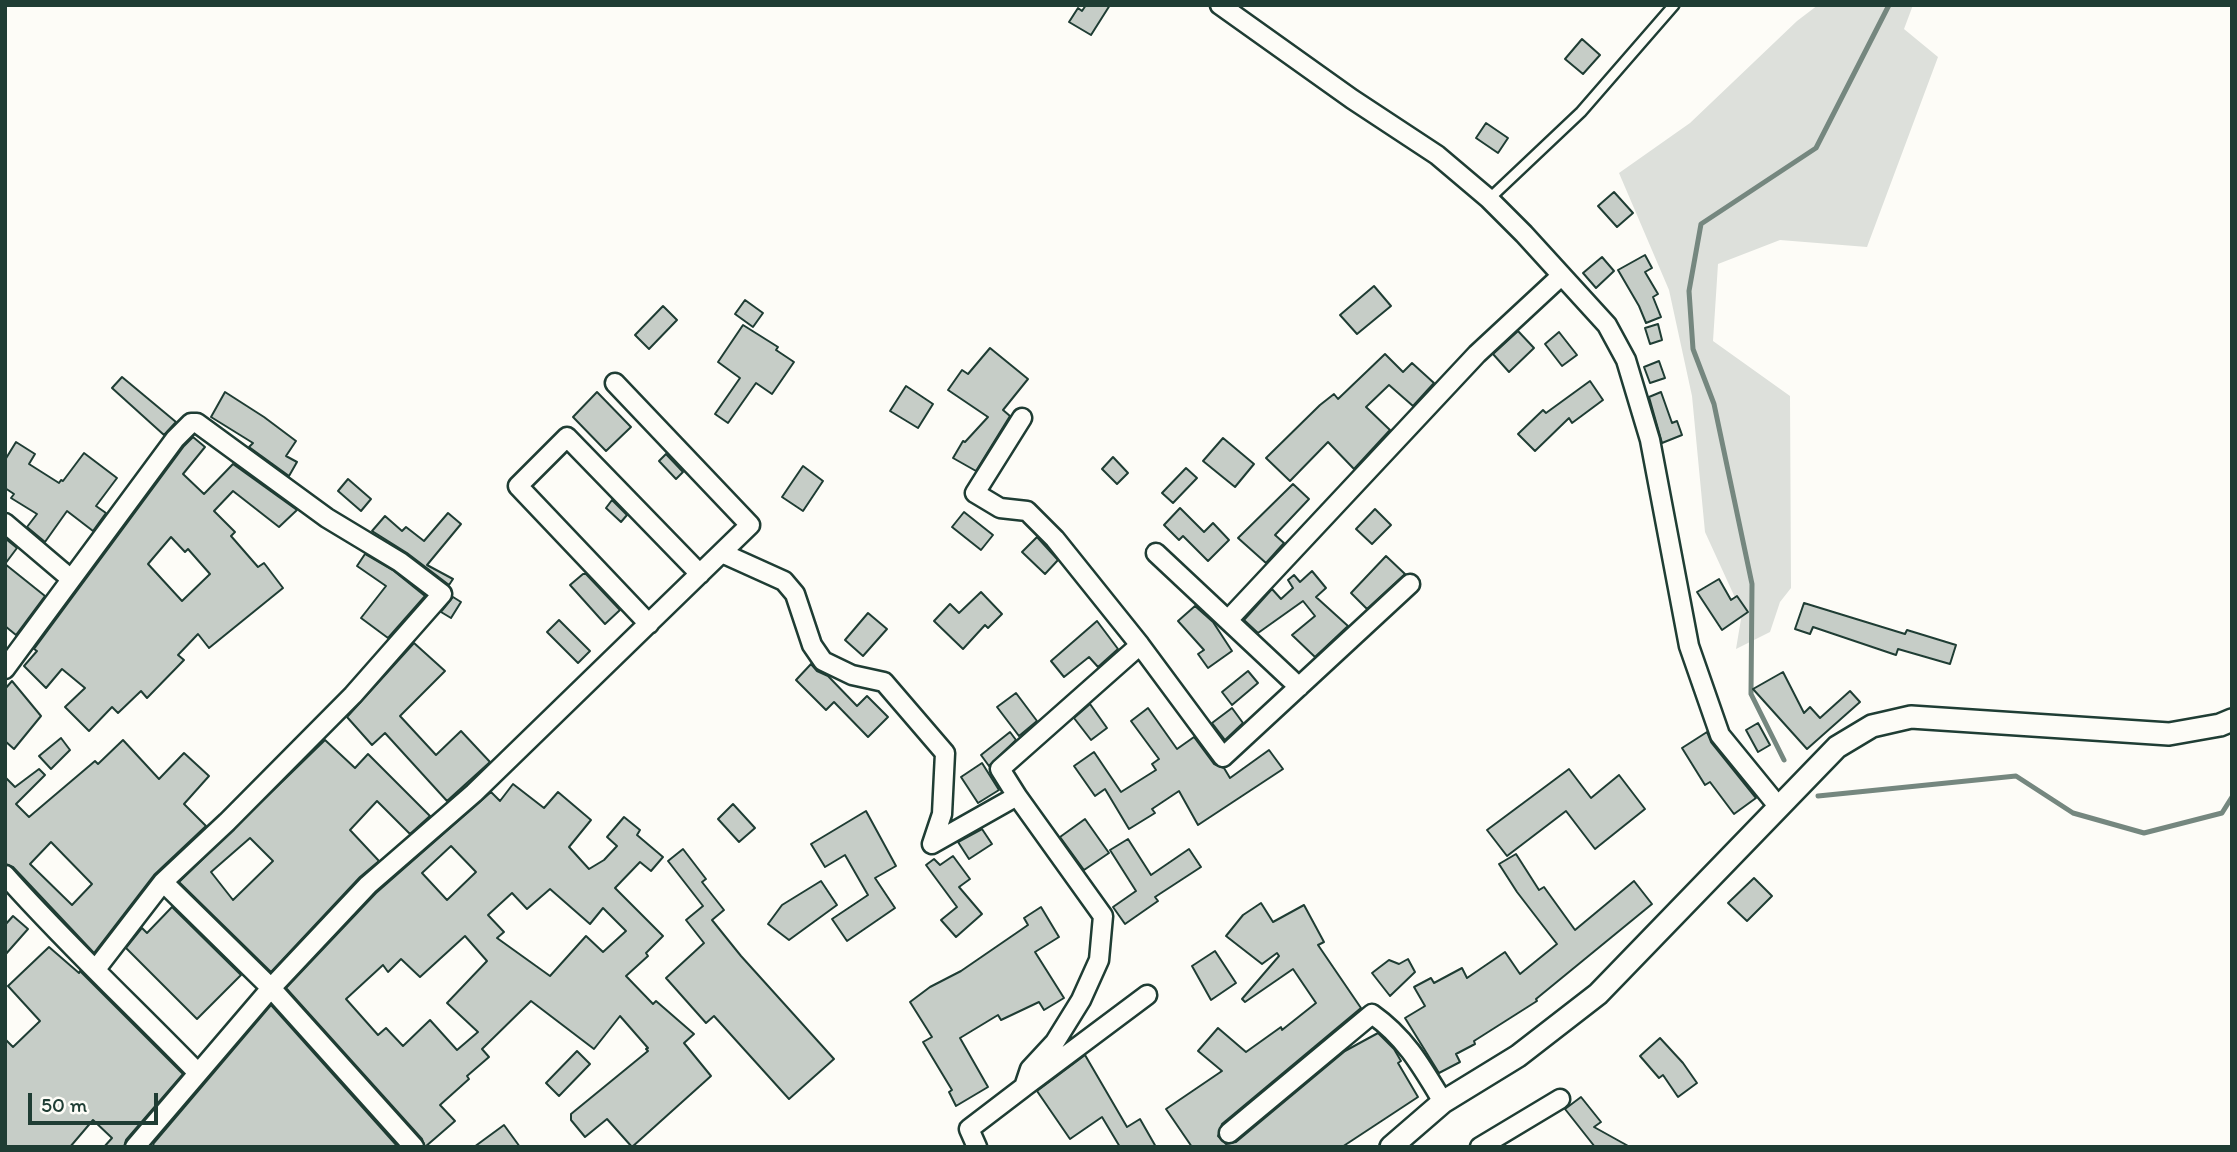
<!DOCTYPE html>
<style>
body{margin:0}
#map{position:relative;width:2237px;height:1152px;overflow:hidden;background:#fdfcf7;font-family:Itim,sans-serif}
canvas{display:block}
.frame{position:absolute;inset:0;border:7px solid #1f3d34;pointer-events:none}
.scale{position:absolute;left:28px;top:1093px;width:130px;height:32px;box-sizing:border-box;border:4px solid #1f3d34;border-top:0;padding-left:9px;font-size:21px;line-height:24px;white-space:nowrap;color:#1f3d34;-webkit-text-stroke:5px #fdfcf7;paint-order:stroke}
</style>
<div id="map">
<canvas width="2237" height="1152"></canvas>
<div class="frame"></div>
<div class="scale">50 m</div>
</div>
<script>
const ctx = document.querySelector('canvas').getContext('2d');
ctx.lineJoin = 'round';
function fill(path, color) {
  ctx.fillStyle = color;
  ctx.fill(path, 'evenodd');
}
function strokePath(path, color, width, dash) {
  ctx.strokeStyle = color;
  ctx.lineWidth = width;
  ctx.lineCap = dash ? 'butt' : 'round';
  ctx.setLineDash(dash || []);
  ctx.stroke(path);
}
fill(new Path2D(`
 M1818,5H1913L1904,29L1938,57L1867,247L1780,240L1718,264L1713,341L1790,396L1791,588L1780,602L1770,632L1736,649L1742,613L1705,532L1692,396L1669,290L1619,173L1690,123L1797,21Z`), '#dde0db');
strokePath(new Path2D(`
 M1784,760L1751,694L1752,584L1714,404L1693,349L1689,291L1701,224L1816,148L1889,5
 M1818,796L2016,776L2073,813L2144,833L2222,813L2232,797`), '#75877f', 5);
const building = new Path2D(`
 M1086,5H1110L1091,35L1069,22L1078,8L1082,11Z
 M1582,39L1600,55L1583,74L1565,59Z
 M1486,123L1508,138L1498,153L1476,138Z
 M1614,192L1633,213L1617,227L1598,206Z
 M1645,255L1652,268L1645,272L1658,294L1653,297L1661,317L1646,323L1639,306L1618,270Z
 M1602,257L1614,271L1596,288L1583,273Z
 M1374,286L1391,306L1357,334L1340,315Z
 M745,300L763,313L753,327L735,314Z
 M663,306L677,320L649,349L635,335Z
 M1658,324L1662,340L1650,344L1645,328Z
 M743,325L778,347L776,350L794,362L772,394L756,383L728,423L715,414L740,378L718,362Z
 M1518,331L1534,348L1509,372L1493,354Z
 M1559,332L1577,355L1562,366L1545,344Z
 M990,348L1028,379L1003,410L1010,416L976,471L953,458L963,441L965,442L988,417L948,390L962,370L968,374Z
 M1385,354L1403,372L1412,363L1434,383L1413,406L1389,385L1366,407L1390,430L1354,469L1328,442L1290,481L1266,458L1320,405L1334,394L1338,399Z
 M1659,361L1665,378L1650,383L1644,367Z
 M122,377L176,422L164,435L112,388Z
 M1590,381L1603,400L1572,423L1569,418L1535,451L1518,434L1543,410L1546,413Z
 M906,386L933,404L918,428L890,411Z
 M225,392L264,417L296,441L286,456L297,462L289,476L249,447L253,443L211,417Z
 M597,392L631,427L606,451L573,417Z
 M1661,392L1672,423L1677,421L1682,435L1662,443L1649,397Z
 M193,437L205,447L183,474L204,494L233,464L297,510L279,527L233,491L214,511L235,532L231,536L258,567L264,563L283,588L209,648L198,634L178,655L184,660L147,698L141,691L118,713L112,707L89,731L65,707L85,688L62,669L46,688L24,666L37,651L34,649L184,446ZM171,537L185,552L188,549L210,574L182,601L148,564Z
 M1223,438L1254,464L1235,487L1203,461Z
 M16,442L35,454L29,464L59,483L61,480L63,481L84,453L117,478L96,506L106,513L93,531L67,511L45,542L27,527L37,514L11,498L14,494L5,488V460Z
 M666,454L683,472L676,479L659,461Z
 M1113,457L1128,473L1117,484L1102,469Z
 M803,466L823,481L803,511L782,497Z
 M1186,468L1197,478L1173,503L1162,493Z
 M348,479L371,499L361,511L338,491Z
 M1293,484L1309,499L1275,535L1284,543L1266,563L1238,538Z
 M612,500L627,515L621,522L606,508Z
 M1180,508L1204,532L1213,523L1229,540L1208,561L1183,536L1179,540L1164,525Z
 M1375,509L1391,525L1372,544L1356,529Z
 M964,512L993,535L981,550L952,527Z
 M448,513L461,524L427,565L453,579L449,585L407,553L372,531L385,516L402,531L406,527L424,541Z
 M1037,537L1058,560L1045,574L1022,552Z
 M6,539L17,548L5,564V541Z
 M365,554L394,571L425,596L388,638L361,618L386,586L357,566Z
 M1386,556L1405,574L1367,609L1351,593Z
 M5,564L45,596L16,635L5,626Z
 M1312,571L1326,588L1316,597L1348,626L1315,657L1292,635L1315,616L1303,601L1258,633L1244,620L1272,589L1281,599L1293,588L1288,580L1294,575L1300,582Z
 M583,574H586L620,610L605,624L570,585Z
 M1719,579L1731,600L1737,596L1748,612L1722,630L1697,592Z
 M981,592L1002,614L988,628L985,625L963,649L934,621L950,604L959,613Z
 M453,597L461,602L451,618L441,612Z
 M1804,603L1905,634L1907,630L1956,645L1950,664L1898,649L1896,655L1813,627L1810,634L1795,629Z
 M1195,606L1213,622L1232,651L1208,668L1198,654L1204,650L1178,621Z
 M868,613L887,629L863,656L845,640Z
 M559,620L590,651L578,663L547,632Z
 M1097,621L1118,649L1098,667L1089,657L1064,677L1051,661Z
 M414,643L445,671L400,716L436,755L461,731L490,762L447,801L385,733L372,745L347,717Z
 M811,664L817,671L828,676L857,706L867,696L888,717L868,737L834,702L826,710L796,680Z
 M1248,671L1258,683L1232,705L1222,692Z
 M1783,672L1804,713L1810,707L1820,718L1850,691L1860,702L1807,749L1753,689Z
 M12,681L41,716L14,749L5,741V689Z
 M1016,693L1037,721L1019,736L997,707Z
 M1090,704L1107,728L1091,740L1074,718Z
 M1148,708L1177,749L1194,737L1214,764L1224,768L1230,778L1269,750L1283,769L1198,825L1179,791L1152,809L1155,813L1129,829L1105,789L1095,796L1074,766L1094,752L1121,792L1156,770L1152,764L1159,759L1131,721Z
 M1232,708L1243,723L1225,740L1212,723Z
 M1758,723L1770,745L1758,752L1746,730Z
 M1010,732L1016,740L989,766L981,755Z
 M1707,732L1711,742L1756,798L1734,814L1710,782L1705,785L1682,748Z
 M61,738L70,750L51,769L39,756Z
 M123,740L159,779L184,753L209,776L184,804L206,826L154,875L94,953L13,867L5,864V777L15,787L39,769L45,775L16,804L29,817L95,761L98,764ZM51,842L92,884L72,905L30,864Z
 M325,740L355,768L368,754L430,816L410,834L377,801L350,830L379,861L360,877L271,972L179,882ZM250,838L273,861L233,900L211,872Z
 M982,763L999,790L978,803L961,777Z
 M1569,769L1591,798L1619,775L1645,809L1595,849L1566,811L1507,856L1487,830Z
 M513,784L544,808L558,792L591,820L569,847L589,869L604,860L617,846L607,837L624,817L640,830L637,835L663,857L651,871L640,862L615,888L663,936L646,953L648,956L626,976L653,1004L656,1001L694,1034L684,1043L711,1076L632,1147L607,1119L585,1137L571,1120V1114L648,1051L646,1049L648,1048L620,1016L594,1049L531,1001L482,1049L489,1057L467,1076L469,1079L440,1105L455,1121L425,1147L422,1139L286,988L376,893L491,792L500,801ZM451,846L476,872L447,900L422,873ZM550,889L590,924L603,908L626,931L603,952L586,936L550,976L497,938L504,932L488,915L512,893L527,909ZM465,936L487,961L447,1003L478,1032L457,1050L430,1020L403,1046L386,1028L378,1035L346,999L383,965L388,972L401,959L420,977Z
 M733,804L755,828L739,842L718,819Z
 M866,811L896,866L875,878L895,908L847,941L832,919L868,895L845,855L825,867L811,844Z
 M1085,819L1109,853L1084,870L1060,837Z
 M982,829L992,844L969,859L958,842Z
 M1128,839L1151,875L1189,849L1201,867L1155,897L1158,901L1125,924L1113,907L1136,891L1110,850Z
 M683,849L706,879L702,882L724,910L712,920L741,956L834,1059L789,1099L714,1016L706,1023L666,978L704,943L686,920L703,906L668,861Z
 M1516,854L1539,890L1544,887L1575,930L1634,881L1652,904L1536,999L1537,1001L1474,1041L1475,1044L1456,1054L1460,1062L1439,1073L1405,1018L1425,1006L1414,987L1431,978L1434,983L1462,968L1467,978L1505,952L1520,974L1557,944L1517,892L1499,864Z
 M953,856L970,879L959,887L982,914L956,937L941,920L957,907L926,865L934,859L940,865Z
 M1754,878L1772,896L1747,921L1728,903Z
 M821,881L837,905L789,940L768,924L782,905Z
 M1261,903L1273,922L1304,905L1324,942L1318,945L1361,1008L1222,1124L1218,1136L1226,1144L1236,1142L1345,1051L1378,1033L1394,1049L1401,1061L1398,1063L1418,1097L1342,1147H1192L1166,1109L1222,1071L1198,1051L1218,1028L1246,1052L1281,1027L1282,1030L1316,1003L1293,969L1245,1002L1242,999L1279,956L1277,953L1262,964L1226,936L1243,915Z
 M172,907L241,975L197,1019L126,948L142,928L147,933Z
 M1041,907L1059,937L1035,952L1064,998L1044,1010L1039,1002L1001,1020L998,1015L960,1038L988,1087L956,1106L949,1092L952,1090L923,1042L932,1037L910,1002L930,987L961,971L1028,925L1024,918Z
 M13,916L28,929L5,955V925Z
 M49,947L79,973L80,971L183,1074L126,1140L124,1147H104L112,1138L93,1120L70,1147H5V1039L13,1047L40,1021L8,986Z
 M1215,951L1236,983L1211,1000L1192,966Z
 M1408,959L1415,972L1390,996L1372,973L1389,960L1399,964Z
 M271,1005L398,1147H155L153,1144Z
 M1660,1038L1683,1063L1697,1083L1678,1097L1663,1075L1659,1078L1640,1056Z
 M577,1051L590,1064L559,1096L546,1083Z
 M1085,1055L1127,1127L1140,1119L1156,1147H1120L1102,1117L1070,1139L1037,1091Z
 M1581,1097L1601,1122L1594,1127L1630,1147H1595L1565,1109Z
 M504,1125L520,1147H474Z`);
fill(building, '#c6cdc7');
strokePath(building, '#1f3d34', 2);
const service = new Path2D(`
 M1489,199L1581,112L1674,5`);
const minor = new Path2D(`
 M1220,5L1352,99L1437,155L1489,199L1524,234L1607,325L1626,360L1650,440L1689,646L1720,735L1778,806
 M1022,418L975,493L1000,508L1027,511L1055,539L1140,645L1223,757L1410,584
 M5,523L71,579
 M722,553L784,581L795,594L812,645L823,661L852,675L884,682L945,753L942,814L932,844
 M1156,553L1299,687
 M1228,620L1477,354L1561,276
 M649,624L518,486L567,437L700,574
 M5,669L175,439L191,423H197L327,518L400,562L442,594L353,695L227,822L163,882L96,969
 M1017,796L1000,769L1140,645
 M932,844L1017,796L1103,916L1099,960L1081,1000L1055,1042L1030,1069L1024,1087L969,1129L977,1147
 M5,875C66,944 134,1007 198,1073
 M163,882L271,988L414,1147
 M1024,1087L1147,995
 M1229,1133L1372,1014C1406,1038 1422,1067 1443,1102
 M135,1147L271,988L368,885L474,793L750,525L615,383
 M1480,1147L1560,1099`);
const tertiary = new Path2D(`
 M1391,1147L1443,1102L1518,1056L1598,994L1837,747L1872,726L1911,717L2169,734L2220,725L2232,720`);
strokePath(service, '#1f3d34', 14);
strokePath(minor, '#1f3d34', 23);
strokePath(tertiary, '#1f3d34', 26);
strokePath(service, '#fdfcf7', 9);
strokePath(minor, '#fdfcf7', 18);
strokePath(tertiary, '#fdfcf7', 21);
</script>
